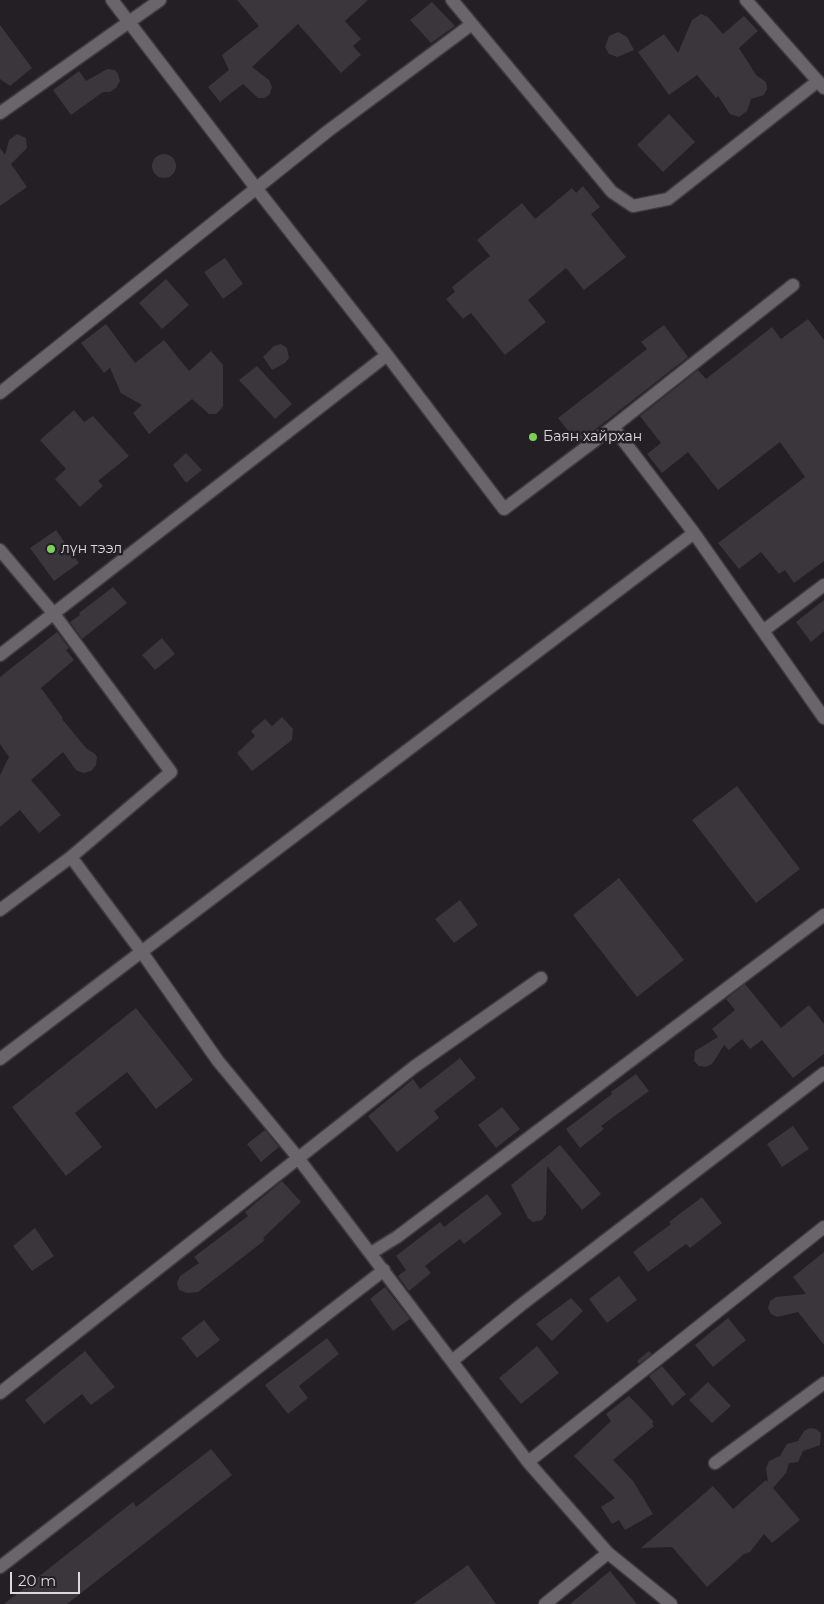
<!DOCTYPE html>
<meta charset="utf-8">
<style>
body{margin:0}
#map{position:relative;width:824px;height:1604px;overflow:hidden;background:#231f25;font-family:Montserrat,sans-serif}
canvas{display:block}
.scale{position:absolute;left:10px;top:1572px;width:70px;height:22px;box-sizing:border-box;border:2px solid #dbd9dc;border-top:0;padding-left:6px;font-size:15px;line-height:18px;white-space:nowrap;color:#dbd9dc;-webkit-text-stroke:4px #231f25;paint-order:stroke}
</style>
<div id="map">
<canvas width="824" height="1604"></canvas>
<div class="scale">20 m</div>
</div>
<script>
const ctx = document.querySelector('canvas').getContext('2d');
ctx.lineJoin = 'round';
function fill(path, color) {
  ctx.fillStyle = color;
  ctx.fill(path, 'evenodd');
}
function strokePath(path, color, width, dash) {
  ctx.strokeStyle = color;
  ctx.lineWidth = width;
  ctx.lineCap = dash ? 'butt' : 'round';
  ctx.setLineDash(dash || []);
  ctx.stroke(path);
}
function label(font, color, halo, rows, align = 'center') {
  ctx.font = font + ' Montserrat,sans-serif';
  ctx.lineWidth = 5;
  ctx.setLineDash([]);
  ctx.textBaseline = 'middle';
  ctx.strokeStyle = halo;
  ctx.fillStyle = color;
  for (const [text, x, y, turn = 0] of rows) {
    ctx.save();
    ctx.translate(x, y);
    ctx.rotate((+turn || 0) * Math.PI / 180);
    ctx.textAlign = isNaN(turn) ? turn : align;
    if (halo) ctx.strokeText(text, 0, 0);
    ctx.fillText(text, 0, 0);
    ctx.restore();
  }
}
fill(new Path2D(`
 M237,0H368L345,21L361,39L353,46L361,55L341,73L298,24L252,67L269,80L272,87L270,94L265,98H258L243,84L220,102L208,87L229,70L222,55L259,26Z
 M432,2L455,26L431,43L410,20Z
 M701,14L708,17L723,34L744,16L758,31L739,48L756,75L766,82L767,89L764,95L751,99L747,111L739,117L730,114L718,96L716,98L697,75L669,95L638,52L664,34L678,53L692,20Z
 M0,25L32,68L10,86L0,79Z
 M618,32L627,37L634,50L617,57L609,54L605,47L609,36Z
 M107,69L115,70L118,74L120,81L116,88L110,92H103L71,115L53,90L79,71L86,81Z
 M669,114L695,142L663,172L637,145Z
 M17,134L26,138L27,148L11,164L27,187L0,206V148L5,155L9,140Z
 M152 166a12 12 0 1 1 24 0a12 12 0 1 1-24 0Z
 M583,186L600,207L591,214L626,257L584,290L566,268L528,300L546,322L505,355L471,313L463,319L446,299L455,292L452,287L490,256L477,240L522,203L535,219L572,188L576,193Z
 M225,258L243,284L223,299L204,272Z
 M166,279L189,305L162,329L139,303Z
 M808,319L824,340V561L794,583L785,570L779,574L761,552L739,569L718,543L805,477L780,442L718,490L688,452L662,473L647,454L661,443L640,416L698,370L706,379L772,327L781,339Z
 M106,324L135,363L164,340L189,371L211,351L223,365V406L221,409L216,414H209L192,399L149,434L133,413L142,405L121,393L110,368L104,373L81,343Z
 M664,325L688,357L578,443L558,418L647,349L641,342Z
 M281,344L287,348L289,358L285,363L272,370L263,357L274,346Z
 M257,366L292,404L275,419L239,380Z
 M74,410L84,422L93,416L129,456L98,481L103,486L80,507L55,479L66,469L40,440Z
 M186,453L202,470L186,483L173,465Z
 M56,530L79,563L54,581L30,548Z
 M113,587L127,603L82,639L70,622L80,615L79,613Z
 M824,600V631L811,642L796,622Z
 M57,632L69,648L66,650L74,660L41,688L63,718L62,719L86,748L95,754L97,757L96,765L91,771L84,773L80,772L76,770L63,752L31,780L61,815L39,833L20,810L0,827V775L9,757L0,744V677Z
 M162,638L175,654L155,670L142,655Z
 M282,717L293,729L292,740L252,771L237,753L255,736L251,731L265,719L272,726Z
 M737,786L800,869L756,903L692,820Z
 M619,878L684,960L637,997L573,915Z
 M460,900L478,925L454,943L435,919Z
 M745,984L781,1028L809,1005L824,1024V1054L793,1078L762,1040L750,1049L742,1039L729,1050L724,1045L712,1064L706,1067L699,1066L694,1061L695,1051L718,1037L712,1029L735,1010L726,999Z
 M136,1008L193,1080L156,1109L127,1072L75,1113L102,1147L66,1176L12,1107Z
 M460,1058L476,1078L434,1111L439,1118L397,1152L368,1116L413,1079L420,1089Z
 M636,1074L649,1091L601,1126L604,1129L580,1148L566,1129L612,1094L611,1092Z
 M502,1107L520,1129L496,1148L478,1125Z
 M793,1126L809,1149L782,1167L767,1144Z
 M265,1130L279,1147L261,1162L247,1144Z
 M560,1145L601,1194L582,1210L547,1166L546,1214L542,1220L533,1222L528,1218L511,1185Z
 M282,1181L301,1202L263,1238L265,1240L198,1292L187,1293L179,1290L177,1283L180,1276L199,1263L194,1257L248,1216L245,1212Z
 M487,1194L502,1214L464,1244L460,1239L425,1266L431,1273L409,1291L398,1276L406,1270L396,1256L440,1222L444,1227Z
 M702,1197L722,1223L690,1248L686,1244L648,1272L633,1252L671,1224L669,1222Z
 M35,1228L54,1256L32,1271L13,1246Z
 M824,1252V1345L798,1312L777,1317L771,1314L768,1308L770,1301L776,1297L806,1294L793,1277Z
 M619,1276L637,1300L607,1323L589,1299Z
 M385,1287L410,1319L393,1331L370,1299Z
 M571,1298L583,1311L552,1341L536,1324Z
 M728,1318L746,1340L713,1367L695,1345Z
 M204,1320L220,1340L197,1358L181,1338Z
 M327,1338L339,1354L299,1386L308,1398L288,1414L265,1385Z
 M537,1346L559,1373L521,1404L499,1378Z
 M85,1351L115,1387L91,1405L82,1394L44,1424L25,1400Z
 M649,1351L652,1354L639,1364L637,1361Z
 M662,1366L686,1394L672,1406L649,1376Z
 M708,1382L731,1406L712,1423L689,1400Z
 M629,1396L654,1422L652,1423L654,1426L613,1460L633,1481L653,1514L625,1530L619,1520L612,1524L601,1507L615,1498L574,1456L611,1421L606,1414Z
 M810,1428L816,1429L821,1433L820,1445L803,1451L798,1462L789,1463L786,1473L773,1488L800,1520L772,1543L764,1534L750,1552L744,1554L707,1587L672,1547L641,1548L713,1486L733,1509L766,1480L768,1482L766,1468L769,1461L780,1456L787,1444L798,1441L804,1431Z
 M211,1449L232,1475L67,1604H4L133,1502L136,1507Z
 M468,1565L496,1604H413Z
 M610,1571L637,1604H570Z`), '#3b363c');
const minor = new Path2D(`
 M112,0L256,188L387,355L504,509L613,427L793,285
 M452,0L612,192L633,206L668,199L818,81
 M746,0L824,88
 M0,113L160,0
 M0,393L328,131L472,24
 M613,427L694,533L824,718
 M0,550L54,614L171,772L71,857L0,910
 M763,631L824,585
 M0,655L387,355
 M71,857L141,951L218,1061L295,1154L528,1462L608,1553L671,1604
 M0,1059L694,533
 M371,1253L397,1237L824,915
 M452,1361L521,1305L824,1073
 M0,1393L414,1067L541,978
 M528,1462L824,1227
 M715,1463L824,1383
 M0,1567L384,1270
 M545,1604L608,1553`);
strokePath(minor, '#3e3b3f', 15);
strokePath(minor, '#69656b', 12);
for (const [x, y, r, color] of [
 [533,437,5,"#7bd156"],
 [51,549,5,"#7bd156"]
]) {
  const dot = new Path2D();
  dot.arc(x, y, r, 0, 2 * Math.PI);
  ctx.fillStyle = color;
  ctx.fill(dot);
  strokePath(dot, '#231f25', 2);
}
label('14px', '#dbd9dc', '#231f25', [
 ["Баян хайрхан",543,437],
 ["лүн тээл",61,549]
], 'left');
</script>
